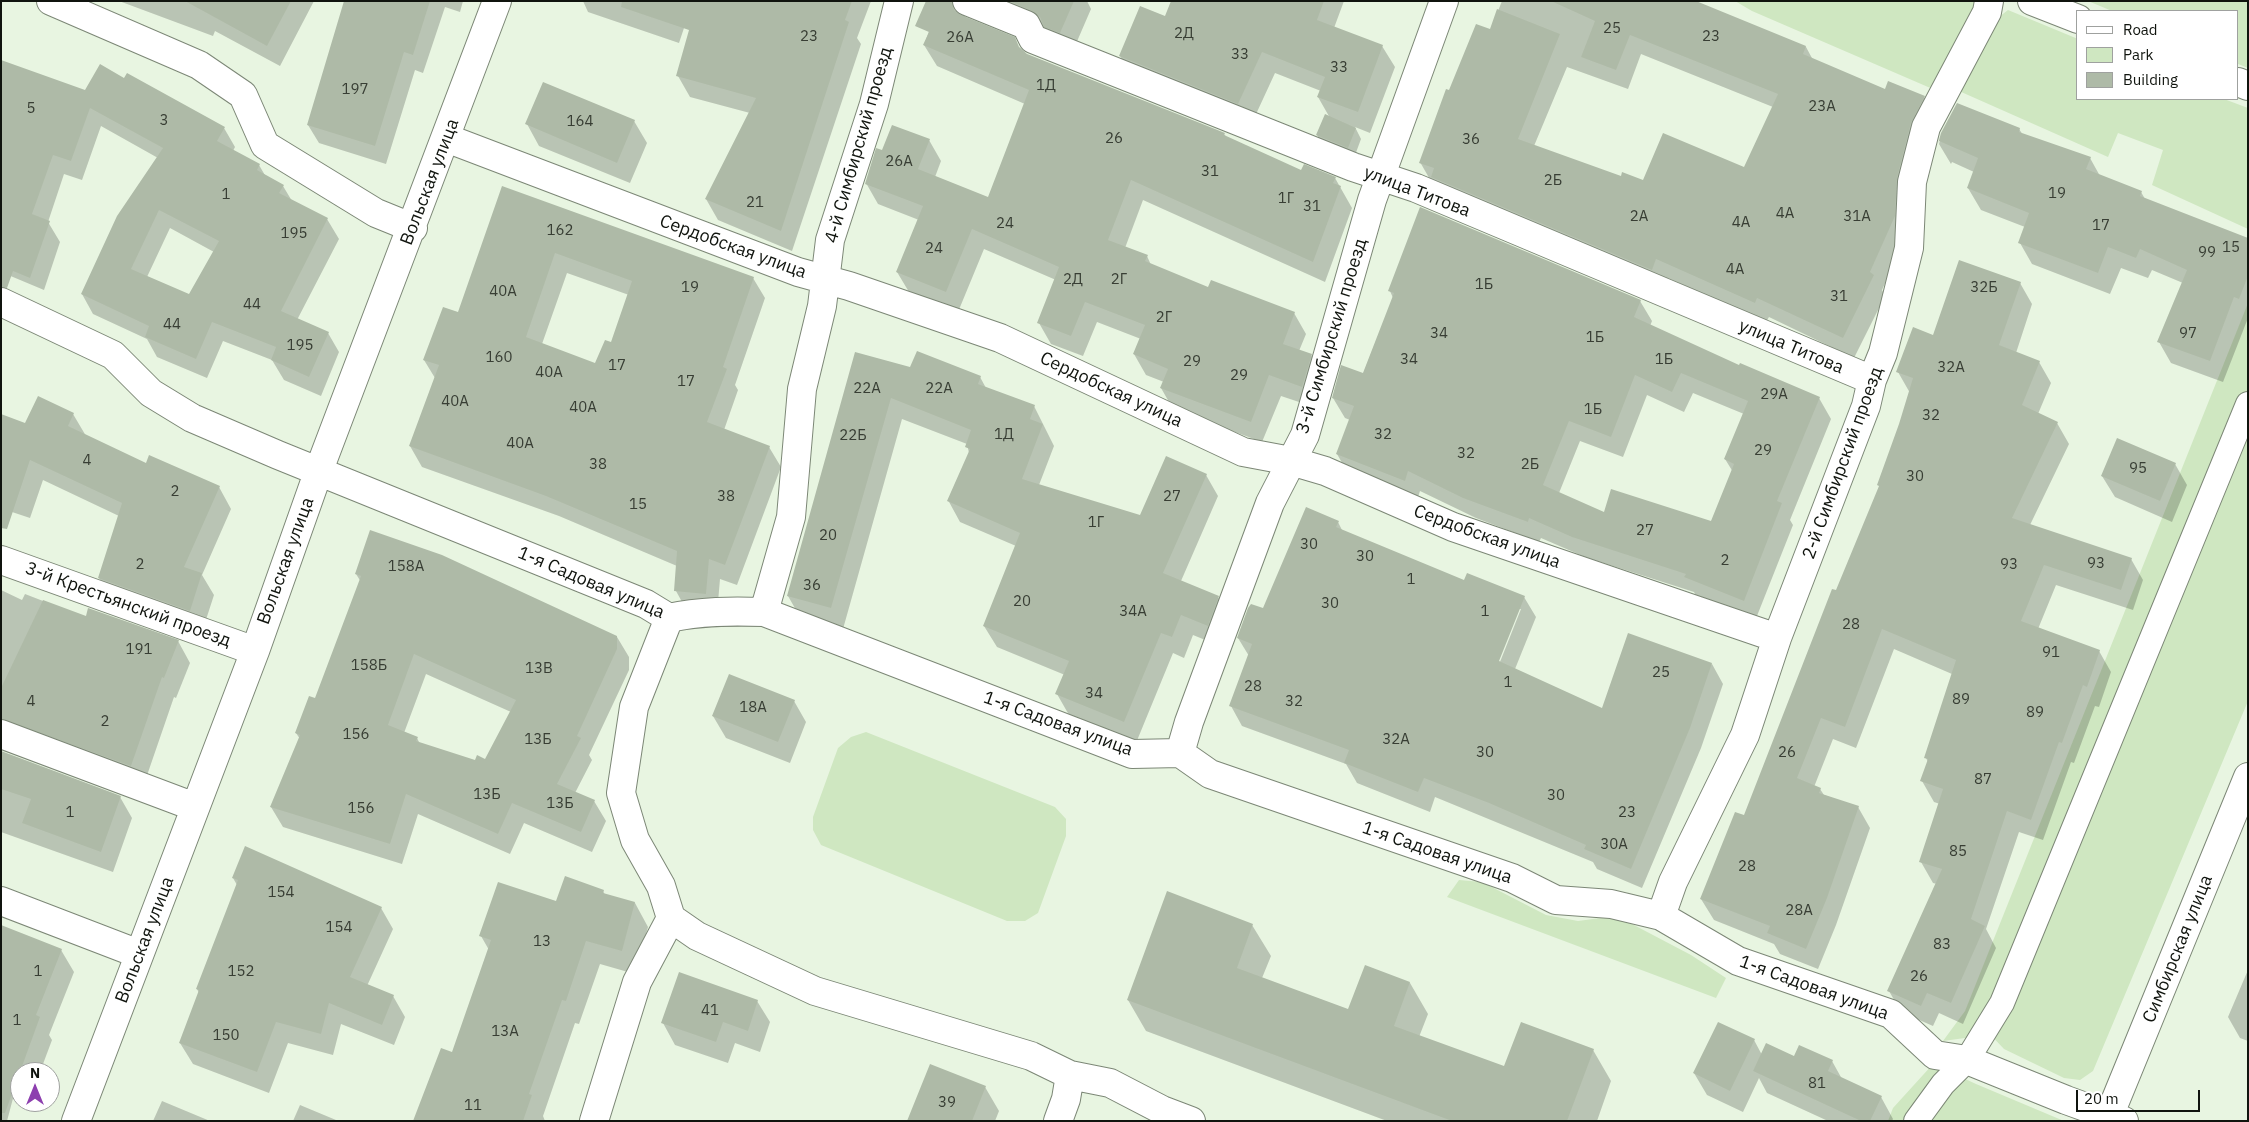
<!DOCTYPE html>
<meta charset="utf-8">
<style>
body{margin:0}
#map{position:relative;width:2249px;height:1122px;overflow:hidden;background:#e8f5e1;font-family:"IBM Plex Sans",sans-serif}
canvas{display:block}
.frame{position:absolute;inset:0;border:2px solid #10140e;pointer-events:none}
.legend{position:absolute;left:2076px;top:10px;width:162px;height:90px;box-sizing:border-box;background:#fff;border:1px solid #9fa19f;margin:0;padding:6px 9px;list-style:none;font-size:15px;color:#10140e}
.legend li{display:flex;align-items:center;gap:10px;height:25px}
.legend b{width:25px;border:1px solid #9fa19f}
.north{position:absolute;left:10px;top:1062px;width:50px;height:50px;box-sizing:border-box;background:#fff;border:1px solid #9fa19f;border-radius:50%;rotate:0deg;font-size:14px;font-weight:700;line-height:20px;text-align:center;color:#10140e}
.north::after{content:'';display:block;margin:auto;width:18px;height:22px;background:#8d3faf;clip-path:polygon(50% 0,100% 100%,50% 72%,0 100%)}
.scale{position:absolute;left:2076px;top:1090px;width:124px;height:22px;box-sizing:border-box;border:2px solid #10140e;border-top:0;padding-left:6px;font-size:15px;line-height:18px;white-space:nowrap;color:#10140e;-webkit-text-stroke:4px #fff;paint-order:stroke}
</style>
<div id="map">
<canvas width="2249" height="1122"></canvas>
<div class="frame"></div>
<ul class="legend">
<li><b style="height:6px;background:#fff"></b>Road</li>
<li><b style="height:14px;background:#cfe7c1"></b>Park</li>
<li><b style="height:14px;background:#aebaa7"></b>Building</li>
</ul>
<div class="north">N</div>
<div class="scale">20 m</div>
</div>
<script>
const ctx = document.querySelector('canvas').getContext('2d');
ctx.lineJoin = 'round';
function fill(path, color) {
  ctx.fillStyle = color;
  ctx.fill(path, 'evenodd');
}
function strokePath(path, color, width, dash) {
  ctx.strokeStyle = color;
  ctx.lineWidth = width;
  ctx.lineCap = dash ? 'butt' : 'round';
  ctx.setLineDash(dash || []);
  ctx.stroke(path);
}
function label(font, color, halo, rows, align = 'center') {
  ctx.font = font + ' "IBM Plex Sans",sans-serif';
  ctx.lineWidth = 4;
  ctx.setLineDash([]);
  ctx.textBaseline = 'middle';
  ctx.strokeStyle = halo;
  ctx.fillStyle = color;
  for (const [text, x, y, turn = 0] of rows) {
    ctx.save();
    ctx.translate(x, y);
    ctx.rotate((+turn || 0) * Math.PI / 180);
    ctx.textAlign = isNaN(turn) ? turn : align;
    if (halo) ctx.strokeText(text, 0, 0);
    ctx.fillText(text, 0, 0);
    ctx.restore();
  }
}
fill(new Path2D(`
 M1735,1H1976V7L1935,90L1752,11Z
 M2088,1H2248V68L2238,64V11H2112Z
 M2008,10L2078,39V99H2224L2248,108V229L2152,185L2163,150L2118,133L2108,157L1959,91L1999,17Z
 M2248,303V701L2093,1071L2080,1080L2064,1078L2004,1049L1985,1029L1965,1038L1943,1041L1965,1011Z
 M866,732L1055,807L1066,819V836L1038,913L1025,921H1007L821,845L813,830V817L838,748L851,737Z
 M1459,880L1482,882L1546,915L1578,921L1608,917L1632,924L1691,955L1726,978L1716,998L1447,897Z
 M1933,1064L1976,1084L2064,1121H1888L1893,1108Z`), '#cfe7c1');
fill(new Path2D(`
 M119,1H314L280,66L215,31L213,36Z
 M346,1H463L460,12L445,7L423,73L415,70L386,164L319,143L308,125Z
 M583,1H693L679,43L588,12Z
 M748,1H871L857,38L861,44L792,251L718,220L706,199L750,113L690,97L678,76Z
 M940,1H1087L1091,9L1072,53L970,9L964,18L1020,48L1026,54L1224,134L1227,138L1302,172L1335,178L1352,208L1325,282L1143,200L1125,248L1147,256L1151,265L1209,289L1294,313L1306,334L1299,351L1311,355L1323,376L1314,407L1281,396L1262,442L1173,409L1161,388L1164,382L1146,375L1134,354L1141,339L1097,322L1083,356L1051,344L1039,323L1056,280L984,249L958,312L909,292L897,272L919,220L878,204L866,183L883,152L929,140L941,161L935,177L988,199L1025,104L937,66L924,45Z
 M1197,1H1344L1334,28L1382,46L1395,67L1370,133L1355,127L1361,139L1354,158L1323,146L1317,135L1330,118L1318,97L1321,91L1275,73L1251,125L1133,78L1120,56L1187,27Z
 M1502,1H1682L1806,47L1813,60L1886,91L1924,97L1936,117L1906,237L1882,290L1885,296L1854,358L1769,317L1766,322L1668,278L1663,290L1432,183L1420,162L1450,92L1490,31ZM1641,54L1773,107L1745,169L1644,182L1621,177L1534,146L1567,67L1628,89Z
 M1,61L86,92L125,79L224,128L235,147L233,151L259,165L266,177L283,186L292,201L327,219L339,239L297,320L328,333L339,352L321,396L284,380L272,360L223,341L207,378L157,357L147,339L93,314L82,294L158,158L101,126L82,180L64,174L48,222L60,242L44,290L1,272ZM170,228L214,252L189,296L147,277Z
 M634,121L647,143L630,183L539,146L527,124Z
 M2019,129L2023,135L2090,158L2100,176L2141,192L2145,199L2248,240V318L2223,382L2171,363L2159,342L2183,283L2152,270L2148,278L2121,268L2110,294L2032,264L2020,243L2025,227L1981,210L1968,188L1974,172L1952,162L1951,164L1939,144L1942,133Z
 M503,188L753,278L765,298L735,385L738,390L724,430L769,447L781,467L737,585L720,579L717,614L687,611L676,591L677,566L559,516L422,467L410,446L435,378L424,360L459,314ZM567,273L629,295L612,344L596,365L542,344Z
 M2020,283L2032,304L2016,353L2039,362L2051,383L2038,414L2057,423L2069,444L2030,525L2131,559L2143,580L2133,610L2056,585L2038,629L2099,651L2111,672L2099,707L2095,706L2074,763L2071,762L2043,840L2019,832L1986,929L1996,948L1963,1024L1939,1013L1933,1026L1901,1012L1889,991L1937,884L1933,883L1921,862L1940,804L1934,802L1922,781L1928,762L1926,758L1952,674L1894,649L1856,748L1833,739L1814,787L1820,789L1824,795L1858,807L1870,828L1836,925L1818,969L1780,954L1774,944L1714,920L1701,899L1744,817L1880,487L1910,393L1898,372L1934,337Z
 M1390,291L1640,301L1652,321L1650,326L1740,367L1741,365L1819,398L1831,419L1790,520L1793,525L1755,621L1697,598L1694,592L1585,557L1541,538L1539,542L1476,518L1420,491L1417,500L1349,475L1337,454L1350,420L1345,418L1333,398L1363,374L1393,298ZM1693,393L1744,414L1725,459L1733,472L1711,522L1604,513L1559,493L1580,441L1623,457L1647,395L1684,412Z
 M856,354L911,369L980,377L986,388L1034,406L1054,446L1039,485L1141,516L1206,475L1218,496L1181,581L1218,597L1230,618L1220,646L1193,635L1184,658L1173,653L1136,743L1069,715L1057,694L1065,675L997,647L984,626L1016,546L960,522L948,500L969,453L967,444L902,419L843,629L800,617L788,596Z
 M39,398L73,414L86,436L147,465L219,487L231,509L202,575L214,595L202,632L112,599L99,578L119,516L43,480L30,518L3,509L25,425Z
 M2175,464L2187,485L2172,522L2115,497L2102,476Z
 M1338,522L1343,532L1465,582L1524,597L1536,617L1515,669L1603,710L1712,664L1723,684L1701,748L1642,888L1597,869L1593,862L1435,797L1430,812L1357,783L1346,764L1242,726L1231,706L1249,656L1238,638ZM1518,609H1521L1498,667L1495,666Z
 M356,574L617,637L629,657V670L589,755L592,760L575,793L594,801L606,821L592,852L524,823L510,854L418,814L402,864L283,827L271,807L300,739L296,733L316,699L361,582ZM426,674L511,712L486,761H476L420,744L417,738L404,733Z
 M1,590L22,600L25,594L87,618L178,641L190,663L176,698L174,697L143,787L1,746Z
 M794,701L806,722L790,763L726,738L713,716Z
 M1,752L120,797L132,818L113,872L1,832Z
 M233,878L381,908L393,929L367,986L393,996L405,1017L394,1045L341,1024L333,1055L288,1043L269,1093L193,1064L180,1043L199,993L197,989L237,885Z
 M603,891L605,895L635,903L648,927L635,974L600,964L579,1024L575,1023L543,1116L545,1121H419L453,1053L489,950L481,936L557,903Z
 M1252,925L1271,956L1262,978L1349,1010L1366,966L1410,983L1428,1014L1419,1037L1505,1068L1593,1050L1611,1081L1597,1121H1387L1146,1031L1128,1000Z
 M1,926L61,950L74,972L49,1035L52,1040L40,1072H20L7,1121H1Z
 M2248,970V1041L2240,1038L2228,1017Z
 M757,1001L770,1022L760,1052L735,1043L728,1063L675,1045L663,1023Z
 M1754,1040L1762,1055L1832,1061L1842,1079L1881,1097L1893,1119L1892,1121H1828L1767,1093L1759,1078L1743,1112L1707,1095L1694,1073Z
 M985,1087L999,1111L995,1121H909Z
 M162,1101L210,1121H153Z
 M300,1105L336,1120V1121H293Z`), '#0003');
fill(new Path2D(`
 M185,1H291L267,46Z
 M344,1H430L413,55L404,52L375,146L307,125Z
 M622,1H852L845,20L849,22L781,231L705,199L756,98L676,76L689,30L621,7Z
 M926,1H952L954,10L961,15L1015,37L1019,47L1027,54L1225,133L1224,135L1301,170L1304,164L1336,177L1333,183L1341,186L1313,262L1131,180L1108,240L1148,255L1145,261L1208,287L1211,280L1295,312L1283,344L1312,354L1302,387L1269,375L1251,422L1160,388L1168,369L1133,354L1145,325L1085,302L1071,336L1037,323L1059,267L972,229L946,292L896,272L923,206L865,184L876,148L882,150L892,125L930,139L918,169L988,197L1029,90L923,45L929,32L915,26Z
 M1009,1H1074L1060,33L1044,27L1040,17L1032,11Z
 M1171,1H1324L1317,20L1383,45L1358,112L1317,97L1325,77L1262,52L1238,104L1119,56L1140,6L1165,16Z
 M1551,1H1696L1806,46L1803,54L1885,89L1888,81L1925,96L1911,123L1897,178L1895,216L1870,272L1874,275L1843,338L1757,298L1755,303L1656,259L1652,270L1431,177L1434,168L1419,163L1446,89L1449,90L1476,24L1490,29L1497,9L1560,34L1518,139L1621,176L1622,172L1643,180L1663,133L1744,167L1778,94L1630,35L1616,70L1581,57L1595,21Z
 M1,60L85,90L100,64L124,78L127,73L225,127L217,141L260,164L257,170L284,185L279,193L328,218L281,311L329,332L309,377L271,360L276,347L212,322L196,359L145,337L149,326L81,294L117,216L163,148L90,108L71,161L53,155L32,214L50,221L30,278L13,271L7,288L1,287ZM159,210L219,241L189,294L131,269Z
 M543,82L635,120L617,163L525,124Z
 M1957,103L2020,128L2019,132L2091,157L2086,169L2142,191L2140,196L2248,238V276L2239,299L2234,297L2210,361L2157,342L2187,270L2140,249L2136,258L2108,247L2098,273L2018,243L2029,213L1967,188L1978,158L1939,141L1938,144L1941,133Z
 M1325,114L1356,128L1348,148L1316,135Z
 M502,186L754,277L723,367L727,369L707,422L770,446L725,565L709,559L706,594L674,591L677,551L546,496L409,446L439,365L423,360L443,307L458,312ZM555,253L632,281L611,342L605,340L595,363L526,337Z
 M1420,207L1641,300L1634,317L1739,365L1740,363L1820,397L1777,501L1782,503L1744,601L1684,577L1686,574L1572,537L1529,518L1528,522L1463,498L1408,471L1405,481L1336,454L1354,406L1332,398L1341,365L1363,373L1394,293L1388,291ZM1681,373L1748,401L1724,459L1734,464L1711,521L1611,489L1604,512L1543,485L1569,421L1611,437L1635,375L1672,392Z
 M1959,260L2021,282L1999,345L2040,361L2022,405L2058,422L2012,518L2132,558L2121,590L2044,565L2021,621L2100,650L2087,687L2083,685L2062,743L2059,742L2031,820L2007,811L1971,919L1985,926L1951,1003L1927,993L1921,1006L1887,991L1942,869L1919,862L1943,789L1920,781L1928,759L1924,758L1956,660L1882,629L1845,727L1821,718L1797,778L1821,788L1819,793L1859,806L1827,898L1806,949L1767,933L1770,926L1700,899L1735,812L1744,815L1832,589L1836,590L1879,486L1877,485L1899,424L1913,378L1896,372L1913,327L1933,335Z
 M917,351L981,376L978,384L1035,405L1030,419L1043,424L1022,479L1140,515L1166,456L1207,474L1163,573L1219,596L1208,626L1181,615L1172,637L1161,633L1124,722L1055,694L1069,661L983,626L1020,533L947,501L970,449L965,447L971,430L891,398L831,608L787,596L855,352L910,367Z
 M38,396L74,413L68,426L146,463L149,455L220,486L184,567L202,573L190,611L98,578L122,503L30,460L7,529L1,528V414L25,423Z
 M2117,438L2176,463L2160,501L2101,476Z
 M1306,507L1339,521L1336,527L1464,580L1467,573L1525,596L1499,661L1602,708L1628,633L1712,663L1690,728L1631,869L1584,849L1586,845L1489,803L1424,778L1418,792L1344,763L1349,750L1229,706L1252,644L1237,638L1248,608L1251,604L1263,608Z
 M370,530L442,555L617,636V649L577,736L581,738L557,784L595,800L581,832L512,803L498,834L406,794L390,844L270,807L300,735L295,733L309,696L315,698L361,576L355,574ZM414,654L516,700L485,759L477,755L475,760L416,741L418,737L388,725Z
 M43,600L86,616L88,608L179,640L164,678L162,677L131,766L1,719V688Z
 M729,674L795,700L778,742L712,716Z
 M1,751L121,796L101,852L22,823L31,799L1,789Z
 M245,846L382,907L350,977L394,995L382,1025L329,1003L321,1034L276,1022L257,1072L179,1043L199,990L196,989L238,880L232,878Z
 M565,876L604,890L603,893L635,902L622,951L586,941L566,1001L562,1000L529,1094L532,1095L523,1121H413L441,1048L452,1052L491,940L479,936L498,882L556,901Z
 M1167,891L1253,924L1237,968L1348,1009L1365,965L1410,982L1394,1026L1504,1066L1521,1022L1594,1049L1567,1121H1452L1127,1000Z
 M1,925L62,949L36,1015L40,1017L5,1113H1Z
 M679,972L758,1000L748,1031L723,1022L716,1042L661,1023Z
 M1718,1022L1755,1039L1730,1091L1693,1073Z
 M1766,1043L1794,1056L1799,1045L1833,1060L1828,1071L1882,1096L1870,1121H1861L1753,1071Z
 M930,1064L986,1086L972,1121H907Z`), '#aebaa7');
const lane = new Path2D(`
 M1916,1121L1943,1084L1967,1060L2002,1003L2248,404`);
const street = new Path2D(`
 M51,1L199,65L243,95L265,145L376,213L413,228
 M967,1L1026,25L1033,39L1353,167L1416,188L1872,380
 M2032,1L2078,19
 M2238,82L2248,86
 M446,138L798,272L849,286L1000,338L1243,452L1291,461L1325,471L1453,527L1777,638
 M1,302L113,355L151,393L192,418L278,455L646,604L669,618C700,611 732,611 764,612L1132,754L1180,753L1210,774L1512,878L1556,900L1611,904L1661,916L1738,961L1891,1014L1935,1055L1967,1060L2066,1100L2124,1121
 M1,560L255,651
 M764,612L791,517L802,389L822,306L830,240L874,104L899,1
 M1,734L195,807
 M1180,753L1189,722L1270,503L1305,435L1372,200L1444,1
 M1,901L139,954
 M1661,916L1673,882L1745,735L1777,638L1866,406L1872,380L1883,353L1909,248L1912,182L1926,127L1987,12L1989,1
 M671,918L697,936L815,991L1031,1056L1070,1075L1110,1083L1162,1110L1191,1121
 M76,1121L255,651L319,470L497,1
 M594,1121L637,982L671,918L661,886L635,840L621,793L634,707L669,618
 M1058,1121L1066,1099L1070,1075`);
const primary = new Path2D(`
 M2107,1121L2248,777`);
strokePath(lane, '#7c8776', 26);
strokePath(street, '#7c8776', 30);
strokePath(primary, '#7c8776', 30);
strokePath(lane, '#fff', 24);
strokePath(street, '#fff', 28);
strokePath(primary, '#fff', 28);
label('15px', '#383e34', null, [
 ["25",1612,29],
 ["2Д",1184,34],
 ["23",809,37],
 ["23",1711,37],
 ["26А",960,38],
 ["33",1240,55],
 ["33",1339,68],
 ["1Д",1046,86],
 ["197",355,90],
 ["23А",1822,107],
 ["5",31,109],
 ["3",164,121],
 ["164",580,122],
 ["26",1114,139],
 ["36",1471,140],
 ["26А",899,162],
 ["31",1210,172],
 ["2Б",1553,181],
 ["19",2057,194],
 ["1",226,195],
 ["1Г",1286,199],
 ["21",755,203],
 ["31",1312,207],
 ["4А",1785,214],
 ["2А",1639,217],
 ["31А",1857,217],
 ["4А",1741,223],
 ["24",1005,224],
 ["17",2101,226],
 ["162",560,231],
 ["195",294,234],
 ["15",2231,248],
 ["24",934,249],
 ["99",2207,253],
 ["4А",1735,270],
 ["2Д",1073,280],
 ["2Г",1119,280],
 ["1Б",1484,285],
 ["19",690,288],
 ["32Б",1984,288],
 ["40А",503,292],
 ["31",1839,297],
 ["44",252,305],
 ["2Г",1164,318],
 ["44",172,325],
 ["34",1439,334],
 ["97",2188,334],
 ["1Б",1595,338],
 ["195",300,346],
 ["160",499,358],
 ["34",1409,360],
 ["1Б",1664,360],
 ["29",1192,362],
 ["17",617,366],
 ["32А",1951,368],
 ["40А",549,373],
 ["29",1239,376],
 ["17",686,382],
 ["22А",867,389],
 ["22А",939,389],
 ["29А",1774,395],
 ["40А",455,402],
 ["40А",583,408],
 ["1Б",1593,410],
 ["32",1931,416],
 ["1Д",1004,435],
 ["32",1383,435],
 ["22Б",853,436],
 ["40А",520,444],
 ["29",1763,451],
 ["32",1466,454],
 ["4",87,461],
 ["38",598,465],
 ["2Б",1530,465],
 ["95",2138,469],
 ["30",1915,477],
 ["2",175,492],
 ["38",726,497],
 ["27",1172,497],
 ["15",638,505],
 ["1Г",1096,523],
 ["27",1645,531],
 ["20",828,536],
 ["30",1309,545],
 ["30",1365,557],
 ["2",1725,561],
 ["93",2096,564],
 ["2",140,565],
 ["93",2009,565],
 ["158А",406,567],
 ["1",1411,580],
 ["36",812,586],
 ["20",1022,602],
 ["30",1330,604],
 ["34А",1133,612],
 ["1",1485,612],
 ["28",1851,625],
 ["191",139,650],
 ["91",2051,653],
 ["158Б",369,666],
 ["13В",539,669],
 ["25",1661,673],
 ["1",1508,683],
 ["28",1253,687],
 ["34",1094,694],
 ["89",1961,700],
 ["4",31,702],
 ["32",1294,702],
 ["18А",753,708],
 ["89",2035,713],
 ["2",105,722],
 ["156",356,735],
 ["13Б",538,740],
 ["32А",1396,740],
 ["30",1485,753],
 ["26",1787,753],
 ["87",1983,780],
 ["13Б",487,795],
 ["30",1556,796],
 ["13Б",560,804],
 ["156",361,809],
 ["1",70,813],
 ["23",1627,813],
 ["30А",1614,845],
 ["85",1958,852],
 ["28",1747,867],
 ["154",281,893],
 ["28А",1799,911],
 ["154",339,928],
 ["13",542,942],
 ["83",1942,945],
 ["1",38,972],
 ["152",241,972],
 ["26",1919,977],
 ["41",710,1011],
 ["1",17,1021],
 ["13А",505,1032],
 ["150",226,1036],
 ["81",1817,1084],
 ["39",947,1103],
 ["11",473,1106]
]);
label('18px', '#10140e', '#fff', [
 ["4-й Симбирский проезд",859,145,-74],
 ["Вольская улица",430,182,-69],
 ["улица Титова",1417,192,21],
 ["Сердобская улица",733,247,20],
 ["3-й Симбирский проезд",1332,336,-73],
 ["улица Титова",1791,347,23],
 ["Сердобская улица",1111,390,25],
 ["2-й Симбирский проезд",1843,463,-70],
 ["Сердобская улица",1487,537,20],
 ["Вольская улица",286,561,-70],
 ["1-я Садовая улица",591,583,23],
 ["3-й Крестьянский проезд",128,605,20],
 ["1-я Садовая улица",1058,724,20],
 ["1-я Садовая улица",1437,853,19],
 ["Вольская улица",145,940,-69],
 ["Симбирская улица",2178,949,-68],
 ["1-я Садовая улица",1814,988,20]
]);
</script>
